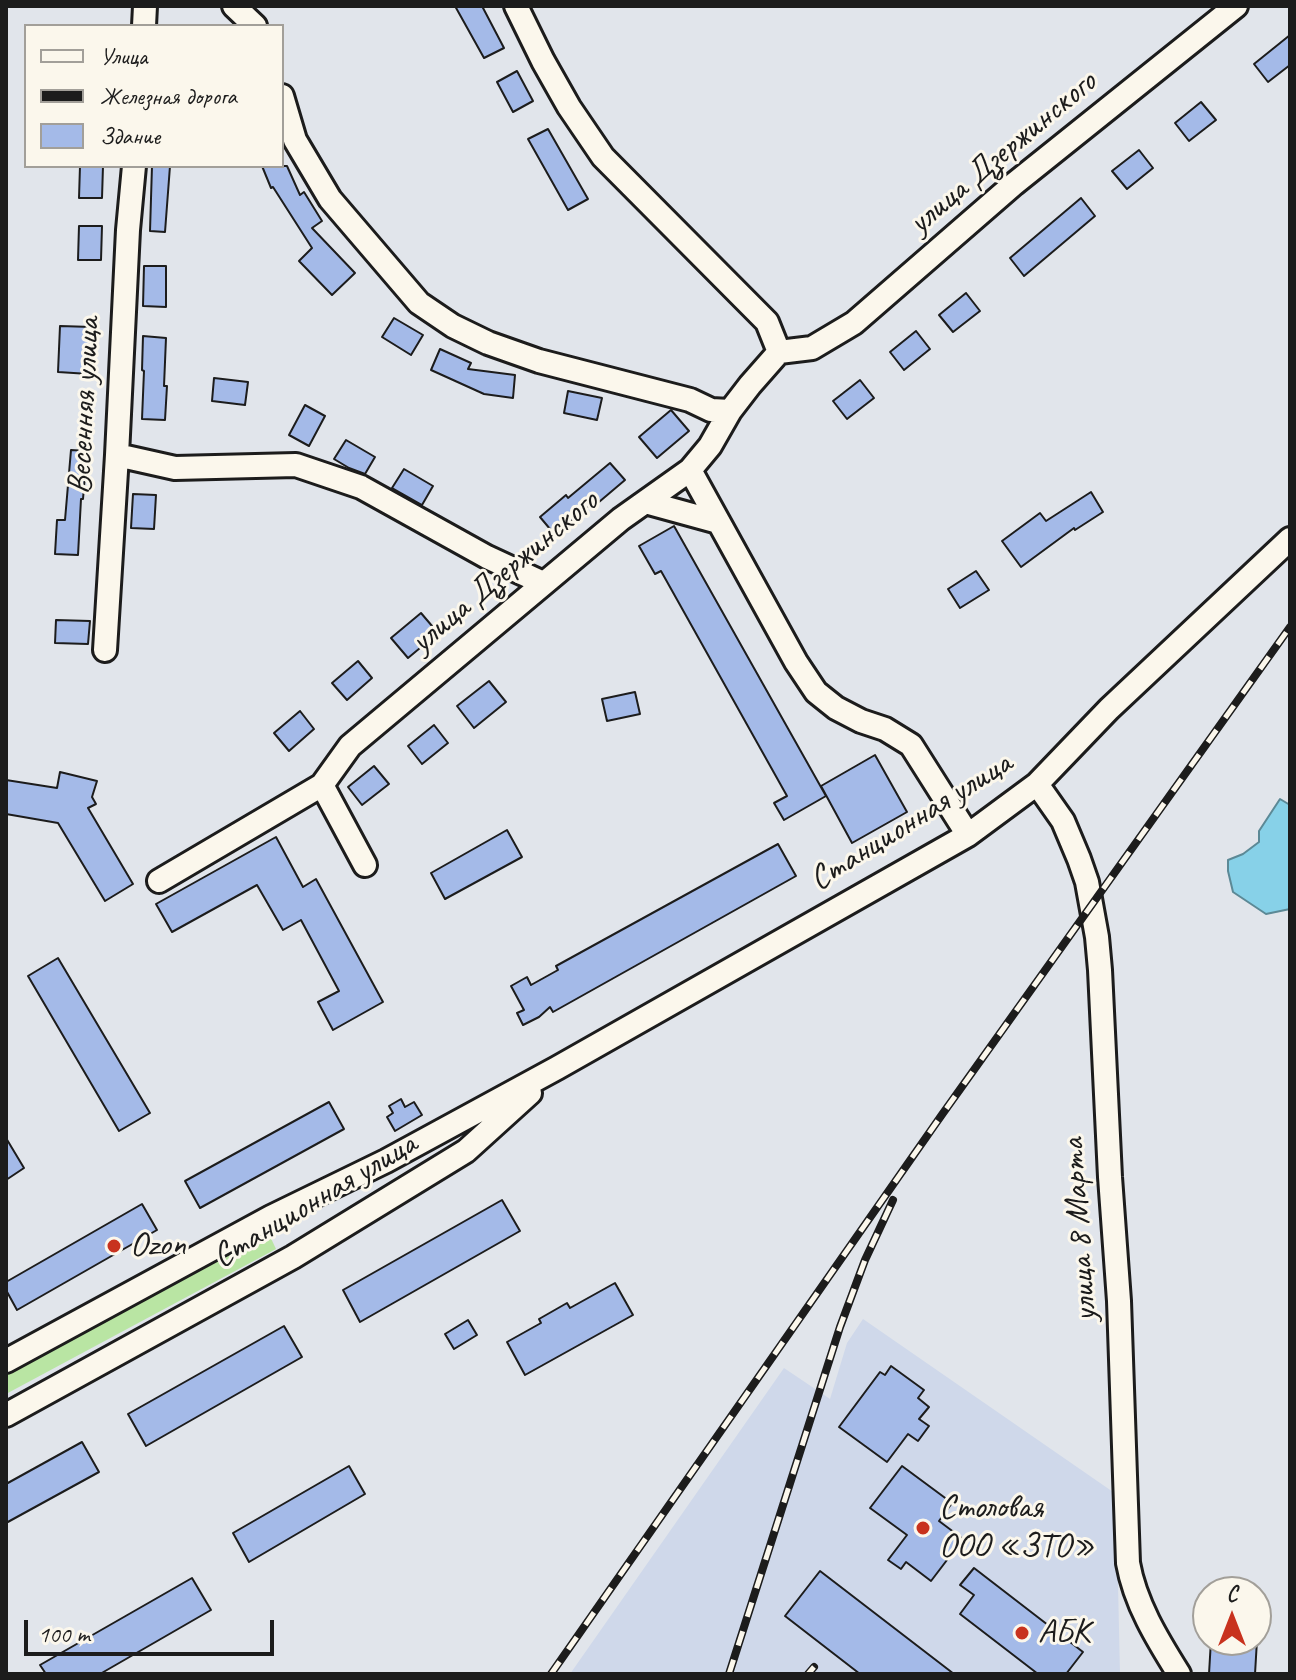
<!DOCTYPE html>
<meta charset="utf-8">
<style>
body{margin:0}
#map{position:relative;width:1296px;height:1680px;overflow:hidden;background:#e1e5eb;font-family:Caveat,sans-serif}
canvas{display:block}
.frame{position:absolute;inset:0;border:8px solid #1c1c1c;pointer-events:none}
.legend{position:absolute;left:24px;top:24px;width:260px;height:144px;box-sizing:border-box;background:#fbf7ec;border:2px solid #a29f99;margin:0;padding:10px 14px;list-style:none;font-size:24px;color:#1c1c1c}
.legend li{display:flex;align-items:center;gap:16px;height:40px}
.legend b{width:40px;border:2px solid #a29f99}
.north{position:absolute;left:1192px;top:1576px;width:80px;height:80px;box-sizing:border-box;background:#fbf7ec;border:2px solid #a29f99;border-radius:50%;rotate:0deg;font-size:22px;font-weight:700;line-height:32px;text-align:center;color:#1c1c1c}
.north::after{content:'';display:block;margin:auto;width:28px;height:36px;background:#c8321e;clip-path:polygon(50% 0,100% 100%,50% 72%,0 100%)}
.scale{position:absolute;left:24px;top:1620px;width:250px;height:36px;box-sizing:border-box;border:4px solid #1c1c1c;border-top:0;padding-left:10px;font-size:24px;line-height:28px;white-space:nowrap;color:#1c1c1c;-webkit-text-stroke:6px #fbf7ec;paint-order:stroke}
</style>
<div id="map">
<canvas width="1296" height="1680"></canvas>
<div class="frame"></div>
<ul class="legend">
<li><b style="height:10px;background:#fbf7ec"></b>Улица</li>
<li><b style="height:10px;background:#1c1c1c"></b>Железная дорога</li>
<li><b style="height:22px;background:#a4bae8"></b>Здание</li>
</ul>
<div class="north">С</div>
<div class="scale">100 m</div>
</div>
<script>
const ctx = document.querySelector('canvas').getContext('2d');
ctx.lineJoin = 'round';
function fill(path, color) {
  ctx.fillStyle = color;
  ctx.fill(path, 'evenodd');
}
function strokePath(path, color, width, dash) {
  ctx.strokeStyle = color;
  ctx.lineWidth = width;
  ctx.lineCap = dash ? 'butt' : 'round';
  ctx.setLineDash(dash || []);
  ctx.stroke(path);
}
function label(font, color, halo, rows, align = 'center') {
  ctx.font = font + ' Caveat,sans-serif';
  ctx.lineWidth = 6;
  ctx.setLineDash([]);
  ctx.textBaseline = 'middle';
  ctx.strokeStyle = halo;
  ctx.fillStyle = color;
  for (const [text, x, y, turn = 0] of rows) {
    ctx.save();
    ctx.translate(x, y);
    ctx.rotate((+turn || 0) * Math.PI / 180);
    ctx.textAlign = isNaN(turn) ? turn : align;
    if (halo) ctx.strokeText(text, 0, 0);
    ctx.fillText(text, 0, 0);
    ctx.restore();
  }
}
fill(new Path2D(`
 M863,1319L1116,1494L1120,1674H570L784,1368L830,1399L847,1343Z`), '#cfd8ea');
fill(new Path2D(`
 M268,1232L276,1249L6,1394V1374Z`), '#b9e5a3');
const water = new Path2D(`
 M1280,799L1290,805V909L1266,914L1233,892L1228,871V860L1243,854L1259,842V831Z`);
fill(water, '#87d1e8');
strokePath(water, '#5c8996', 2);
const building = new Path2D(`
 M455,6H482L504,48L484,58Z
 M1290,35V65L1268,82L1254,64Z
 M517,71L533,101L513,112L497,82Z
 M1201,102L1216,120L1189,141L1175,123Z
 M548,129L588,199L568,210L528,139Z
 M1139,150L1153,168L1127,189L1112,171Z
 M80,166H103L102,198H79Z
 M152,166H170L165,232L150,231Z
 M262,166H287L300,195L304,192L322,221L312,228L355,273L332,295L299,261L312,248L273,187L271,188Z
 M1081,198L1095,216L1024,276L1010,258Z
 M79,226H102L101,260H78Z
 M144,266H166V307L143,306Z
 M966,293L980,311L953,332L939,315Z
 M394,318L423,335L411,355L382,337Z
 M60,326L92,327L89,374L58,372Z
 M916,331L930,349L904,370L890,352Z
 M143,336L166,338L164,386H167L165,420L142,419L144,371L142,370Z
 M440,349L471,363L468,369L515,375L513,398L484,394L431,370Z
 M214,378L248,382L245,405L212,401Z
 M860,380L874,398L847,419L833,401Z
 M568,391L602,398L597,420L564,413Z
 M305,405L325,416L309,446L289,435Z
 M671,410L689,431L657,458L639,437Z
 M346,440L375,457L365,474L349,468L334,459Z
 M71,450L87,451L83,499H81L78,555L55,554L57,520H65Z
 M610,463L625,480L599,502L597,499L555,535L540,517L566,495L568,498Z
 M404,469L433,486L422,505L392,488Z
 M1091,492L1103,512L1075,530L1074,528L1021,567L1002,541L1040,513L1046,521Z
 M133,494L156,495L154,529L131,528Z
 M674,526L826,796L784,820L774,803L787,796L661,571L655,574L639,546Z
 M976,571L989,590L960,608L948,589Z
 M421,613L438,633L408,658L391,638Z
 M56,620L90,621L88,644L55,643Z
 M358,661L372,678L347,700L332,683Z
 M489,681L506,702L474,728L457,706Z
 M635,692L640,714L607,721L602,699Z
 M300,711L314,729L289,751L274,733Z
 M434,725L448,743L422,764L408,746Z
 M875,755L907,812L852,843L821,786Z
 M374,766L389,784L362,805L348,787Z
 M60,772L97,781L92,797L96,804L88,808L133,884L105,901L58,823L6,814V780L57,788Z
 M507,830L522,857L445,899L431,873Z
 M276,837L303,887L316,879L383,1002L333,1030L318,1002L339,991L301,920L283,930L257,885L172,932L156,904Z
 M778,844L796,876L553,1012L550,1007L539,1017L523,1025L517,1013L524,1010L511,986L527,977L531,985L558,970L556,966Z
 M58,958L150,1113L119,1131L28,976Z
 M401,1099L405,1107L414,1102L422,1115L395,1131L387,1117L393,1113L389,1106Z
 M329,1102L344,1129L200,1208L185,1181Z
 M6,1138L24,1168L6,1180Z
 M502,1200L520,1231L360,1322L343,1290Z
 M142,1204L157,1230L17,1310L6,1290V1282Z
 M615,1283L633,1315L525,1375L507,1342L541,1323L539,1319L567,1303L570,1308Z
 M468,1320L477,1335L454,1349L445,1334Z
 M284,1326L302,1357L146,1446L128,1414Z
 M891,1366L924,1390L918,1398L929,1407L919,1419L929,1426L918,1441L908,1434L887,1462L839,1427L880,1372L885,1375Z
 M82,1442L99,1472L6,1523V1484Z
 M349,1466L365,1494L249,1562L233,1533Z
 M902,1466L952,1503L939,1521L963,1539L931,1581L906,1562L901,1569L888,1560L907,1535L870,1508Z
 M974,1568L1083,1652L1066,1674H1038L960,1614L974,1595L960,1585Z
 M820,1571L954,1674H860L785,1616Z
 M192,1578L211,1610L100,1674H46L40,1665Z
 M1211,1640H1257L1255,1674H1209Z`);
fill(building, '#a4bae8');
strokePath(building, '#1c1c1c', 2);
const minor = new Path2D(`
 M234,6L255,26
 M516,6L543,61L569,107L603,157L767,322L779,352L812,348L854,323L1014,184L1236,6
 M144,26L145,6
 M282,96L295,140L330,199L419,303L453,326L488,343L539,361L690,400L711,410L730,411L750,385L779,352
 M117,455L175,468L296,465L361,487L487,557L543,583
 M690,470L796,662L816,692L836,708L861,721L885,729L911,745L968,835
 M645,502L718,522
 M105,650L117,455L128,230L134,166
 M1037,784L1063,821L1079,859L1087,882L1097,937L1100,970L1110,1177L1119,1301L1128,1563C1135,1603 1157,1639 1179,1674
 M322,785L365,865
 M159,881L322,785L350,746L621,519L690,470L710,446L730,411
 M6,1361L271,1217L386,1161L557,1068L968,835L1037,784L1109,709L1290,539
 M6,1415L293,1257L466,1151L530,1093`);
strokePath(minor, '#1c1c1c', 28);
strokePath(minor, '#fbf7ec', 22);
const rail = new Path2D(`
 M551,1674L941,1116L1290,627
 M729,1674L840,1327L865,1260L893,1200
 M808,1674L814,1667`);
strokePath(rail, '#1c1c1c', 8);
strokePath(rail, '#fbf7ec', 5, [15]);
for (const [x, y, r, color] of [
 [114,1246,8,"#c8321e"],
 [923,1528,8,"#c8321e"],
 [1022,1633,8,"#c8321e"]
]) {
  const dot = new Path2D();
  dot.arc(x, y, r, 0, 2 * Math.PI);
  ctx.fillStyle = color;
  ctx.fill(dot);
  strokePath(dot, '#fbf7ec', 3);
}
label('34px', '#1c1c1c', '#fbf7ec', [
 ["улица Дзержинского",1003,153,-40],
 ["Весенняя улица",85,406,-87],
 ["улица Дзержинского",505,572,-40],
 ["Станционная улица",911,822,-32],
 ["Станционная улица",315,1201,-31],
 ["улица 8 Марта",1080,1230,-94]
]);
label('34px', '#1c1c1c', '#fbf7ec', [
 ["Ozon",130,1246],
 ["Столовая",939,1508],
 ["ООО «ЗТО»",939,1547],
 ["АБК",1038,1633]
], 'left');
</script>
